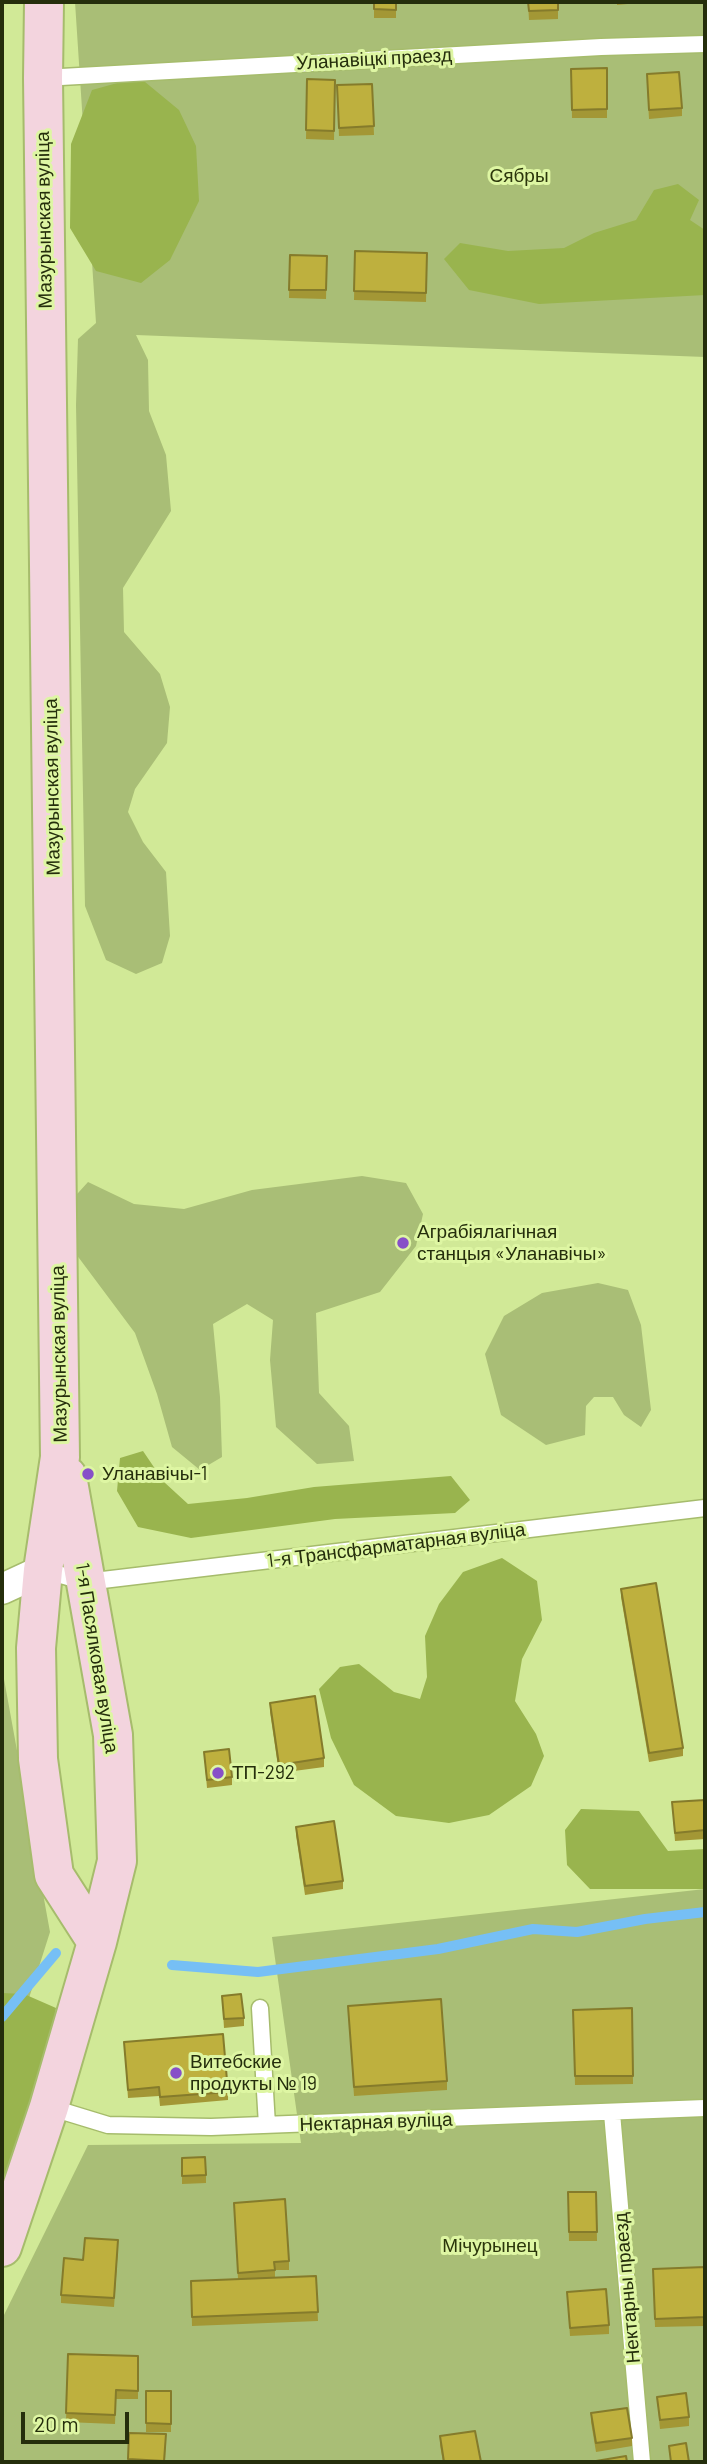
<!DOCTYPE html>
<meta charset="utf-8">
<style>
body{margin:0}
#map{position:relative;width:707px;height:2464px;overflow:hidden;background:#d1e997;font-family:Barlow,sans-serif}
canvas{display:block}
.frame{position:absolute;inset:0;border:4px solid #252e0c;pointer-events:none}
.scale{position:absolute;left:21px;top:2412px;width:108px;height:32px;box-sizing:border-box;border:4px solid #252e0c;border-top:0;padding-left:9px;font-size:21px;line-height:24px;white-space:nowrap;color:#252e0c;-webkit-text-stroke:5px #def6a3;paint-order:stroke}
</style>
<div id="map">
<canvas width="707" height="2464"></canvas>
<div class="frame"></div>
<div class="scale">20 m</div>
</div>
<script>
const ctx = document.querySelector('canvas').getContext('2d');
ctx.lineJoin = 'round';
function fill(path, color) {
  ctx.fillStyle = color;
  ctx.fill(path, 'evenodd');
}
function strokePath(path, color, width, dash) {
  ctx.strokeStyle = color;
  ctx.lineWidth = width;
  ctx.lineCap = dash ? 'butt' : 'round';
  ctx.setLineDash(dash || []);
  ctx.stroke(path);
}
function label(font, color, halo, rows, align = 'center') {
  ctx.font = font + ' Barlow,sans-serif';
  ctx.lineWidth = 6;
  ctx.setLineDash([]);
  ctx.textBaseline = 'middle';
  ctx.strokeStyle = halo;
  ctx.fillStyle = color;
  for (const [text, x, y, turn = 0] of rows) {
    ctx.save();
    ctx.translate(x, y);
    ctx.rotate((+turn || 0) * Math.PI / 180);
    ctx.textAlign = isNaN(turn) ? turn : align;
    if (halo) ctx.strokeText(text, 0, 0);
    ctx.fillText(text, 0, 0);
    ctx.restore();
  }
}
fill(new Path2D(`
 M75,2H705V357L136,335L148,360L149,411L166,455L171,511L123,588L124,632L160,674L170,707L167,743L135,789L128,812L143,842L166,872L170,936L162,963L136,974L106,960L85,906L76,405L78,339L96,323Z
 M2,1090L4,1531L2,1533Z
 M362,1176L406,1183L423,1214L416,1246L380,1292L316,1313L319,1393L349,1426L354,1461L317,1464L276,1427L270,1360L273,1320L247,1304L213,1324L220,1397L222,1457L200,1470L172,1447L157,1394L135,1333L76,1254L69,1203L88,1182L134,1204L184,1209L252,1190Z
 M598,1283L628,1290L641,1325L651,1410L641,1427L624,1415L613,1397H594L586,1406L585,1435L546,1445L501,1415L485,1354L504,1316L542,1293Z
 M2,1668L50,1932L2,2083Z
 M705,1889V2462H2V2319L88,2145L301,2143L272,1937Z`), '#a9be76');
fill(new Path2D(`
 M139,77L179,110L196,146L199,201L170,260L141,283L96,271L70,228L71,144L92,90Z
 M678,184L699,200L690,220L705,230V295L539,304L469,290L444,259L460,243L508,251L564,248L594,233L636,220L654,190Z
 M143,1451L164,1482L188,1504L247,1498L314,1487L451,1476L470,1500L455,1513L335,1519L191,1538L138,1527L117,1491L120,1458Z
 M502,1558L537,1581L542,1620L522,1659L515,1701L536,1734L544,1756L531,1786L489,1815L449,1823L396,1816L354,1785L331,1738L319,1689L340,1667L359,1664L394,1692L420,1699L427,1677L425,1636L439,1604L463,1572Z
 M581,1809L639,1811L668,1851L705,1849V1889H590L567,1865L565,1830Z
 M2,1993L24,1994L56,2008L43,2089L2,2185Z`), '#99b44e');
strokePath(new Path2D(`
 M172,1965L258,1972L438,1949L533,1929L577,1932L645,1919L705,1912
 M2,2017L56,1953`), '#76bff5', 10);
const lane = new Path2D(`
 M43,78L601,47L705,44
 M43,1570L86,1582L705,1508
 M260,2008L267,2125
 M49,2107L108,2125L211,2127L705,2108
 M612,2113L642,2462`);
const street = new Path2D(`
 M2,1589L43,1570`);
const secondary = new Path2D(`
 M44,2L43,78L60,1457L43,1570L36,1648L38,1759L54,1875L97,1942
 M2,2247L49,2107L97,1942L117,1861L113,1735L67,1476`);
strokePath(lane, '#a6bc6c', 19);
strokePath(street, '#a6bc6c', 33);
strokePath(secondary, '#a6bc6c', 42);
strokePath(lane, '#fff', 16);
strokePath(street, '#fff', 30);
strokePath(secondary, '#f3d4de', 38);
fill(new Path2D(`
 M374,2H396V18H374Z
 M528,2H558V19L529,20Z
 M617,2H638V3L617,5Z
 M607,68V118H572L571,69Z
 M307,79L335,80L334,140L306,139Z
 M647,82L682,108V116L649,119Z
 M372,84L374,135L339,136L337,85Z
 M355,251L427,253L426,302L354,300Z
 M290,255L327,256L326,299L289,298Z
 M621,1589L683,1748V1756L649,1762L621,1597Z
 M270,1703L324,1758V1767L279,1773L270,1712Z
 M204,1752L232,1777V1785L207,1788Z
 M705,1800V1839L675,1841L672,1802Z
 M296,1827L343,1881V1889L305,1895L296,1835Z
 M222,1996L244,2018V2026L224,2028Z
 M348,2006L447,2081V2090L354,2096Z
 M632,2008L633,2084L575,2085L573,2010Z
 M124,2042L228,2092V2100L160,2106L159,2096L128,2098Z
 M182,2158L206,2175V2183L182,2184Z
 M568,2192H596L597,2241H569Z
 M234,2203L289,2261V2270H275V2278L316,2276L318,2321L192,2326L191,2281L238,2279Z
 M118,2249L114,2307L61,2303V2295L83,2260Z
 M705,2267V2326L655,2327L653,2269Z
 M567,2292L609,2325V2334L570,2336Z
 M68,2354L138,2356V2399H116L115,2424L66,2422Z
 M146,2391H171V2432H146Z
 M657,2397L689,2417V2426L660,2429Z
 M591,2413L632,2438V2446L596,2452L591,2422Z
 M129,2433L166,2434L165,2462H128Z
 M440,2436L481,2462H443L440,2445Z`), '#a39735');
const building = new Path2D(`
 M374,2H396V10L374,9Z
 M528,2H558V10L529,11Z
 M607,68V109L572,110L571,69Z
 M679,72L682,108L649,110L647,74Z
 M307,79L335,80L334,131L306,130Z
 M372,84L374,126L339,128L337,85Z
 M355,251L427,253L426,293L354,291Z
 M290,255L327,256L326,290H289Z
 M656,1583L683,1748L649,1753L621,1589Z
 M315,1696L324,1758L279,1765L270,1703Z
 M229,1749L232,1777L207,1780L204,1752Z
 M705,1800V1830L675,1833L672,1802Z
 M334,1821L343,1881L305,1886L296,1827Z
 M241,1994L244,2018L224,2019L222,1996Z
 M441,1999L447,2081L354,2087L348,2006Z
 M632,2008L633,2076H575L573,2010Z
 M223,2034L228,2092L160,2097L159,2087L128,2090L124,2042Z
 M205,2157L206,2175L182,2176V2158Z
 M568,2192H596L597,2232H569Z
 M285,2199L289,2261L274,2262L275,2270L238,2273L234,2203Z
 M85,2238L118,2240L114,2298L61,2295L64,2258L83,2260Z
 M705,2267V2317L655,2319L653,2269Z
 M316,2276L318,2312L192,2317L191,2281Z
 M606,2289L609,2325L570,2328L567,2292Z
 M68,2354L138,2356V2391L116,2390L115,2415L66,2413Z
 M146,2391H171V2424L146,2423Z
 M686,2393L689,2417L660,2420L657,2397Z
 M627,2408L632,2438L596,2443L591,2413Z
 M475,2431L481,2462H444L440,2436Z
 M129,2433L166,2434L164,2461L128,2459Z
 M686,2443L689,2462H671L669,2446Z
 M626,2456L627,2462H590Z`);
fill(building, '#beb03e');
strokePath(building, '#857b2b', 2);
for (const [x, y, r, color] of [
 [403,1243,7,"#8750c8"],
 [88,1474,7,"#8750c8"],
 [218,1773,7,"#8750c8"],
 [176,2073,7,"#8750c8"]
]) {
  const dot = new Path2D();
  dot.arc(x, y, r, 0, 2 * Math.PI);
  ctx.fillStyle = color;
  ctx.fill(dot);
  strokePath(dot, '#def6a3', 2.5);
}
label('19px', '#252e0c', '#def6a3', [
 ["Уланавіцкі праезд",374,59,-3],
 ["Мазурынская вуліца",44,220,-91],
 ["Мазурынская вуліца",52,787,-91],
 ["Мазурынская вуліца",59,1354,-91],
 ["1-я Трансфарматарная вуліца",396,1545,-7],
 ["1-я Пасялковая вуліца",97,1658,81],
 ["Нектарная вуліца",376,2122,-2],
 ["Нектарны праезд",627,2288,-95]
]);
label('19px', '#2b360b', '#def6a3', [
 ["Сябры",519,176],
 ["Мічурынец",490,2246]
]);
label('19px', '#252e0c', '#def6a3', [
 ["Аграбіялагічная",417,1232],
 ["станцыя «Уланавічы»",417,1254],
 ["Уланавічы-1",102,1474],
 ["ТП-292",232,1773],
 ["Витебские",190,2062],
 ["продукты № 19",190,2084]
], 'left');
</script>
